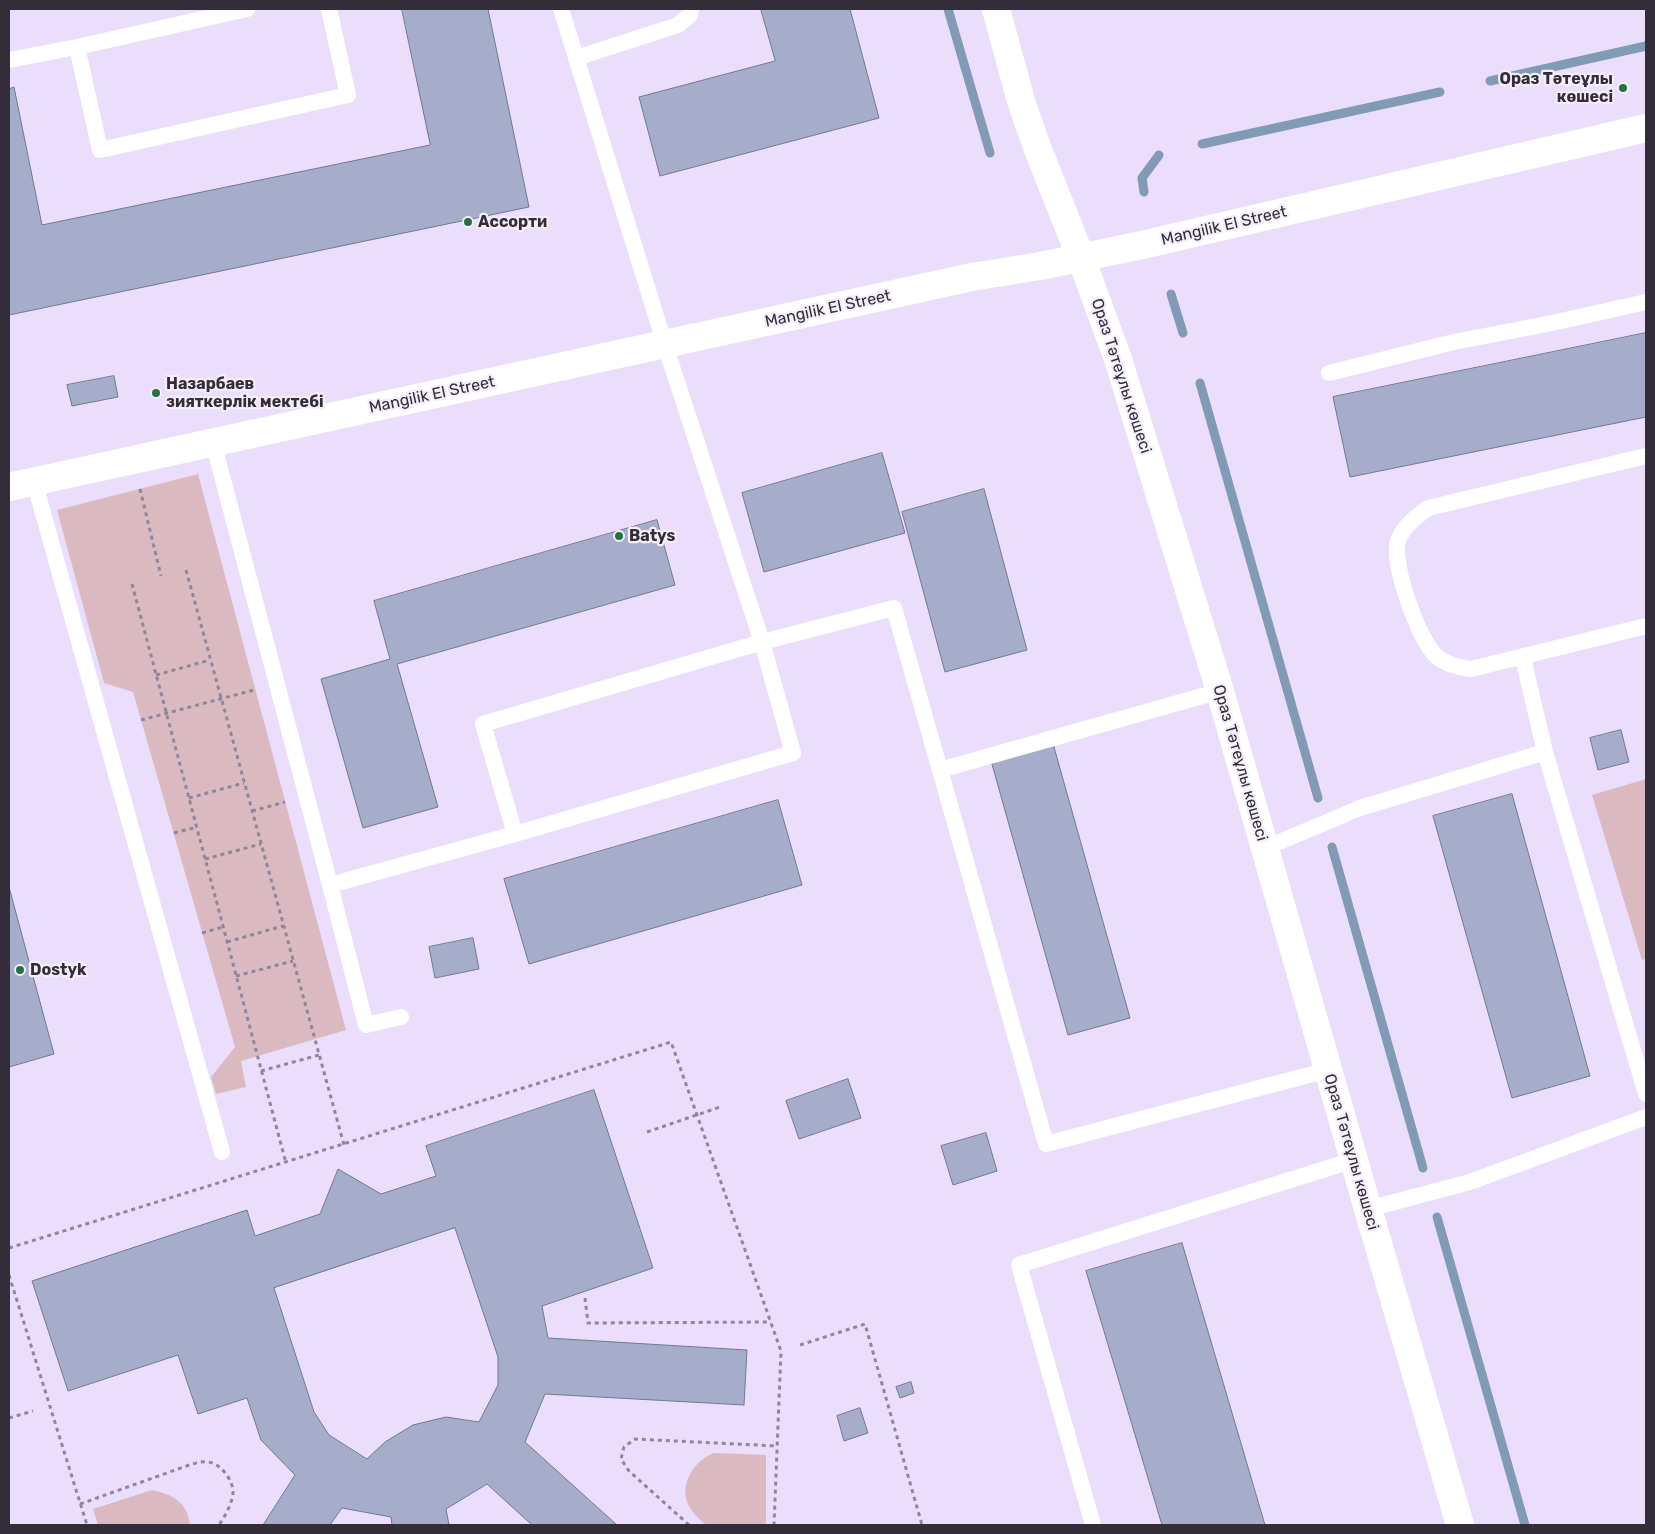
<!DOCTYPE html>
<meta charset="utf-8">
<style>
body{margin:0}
#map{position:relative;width:1655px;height:1534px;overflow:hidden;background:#ebddfc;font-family:Rubik,sans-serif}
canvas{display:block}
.frame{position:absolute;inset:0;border:10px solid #332d39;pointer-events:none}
</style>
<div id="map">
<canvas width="1655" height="1534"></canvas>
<div class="frame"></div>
</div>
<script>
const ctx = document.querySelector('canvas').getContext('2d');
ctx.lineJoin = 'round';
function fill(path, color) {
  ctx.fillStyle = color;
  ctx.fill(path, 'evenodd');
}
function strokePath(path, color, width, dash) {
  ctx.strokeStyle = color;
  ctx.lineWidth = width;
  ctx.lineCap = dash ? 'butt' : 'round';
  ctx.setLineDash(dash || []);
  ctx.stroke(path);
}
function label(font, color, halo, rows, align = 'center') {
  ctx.font = font + ' Rubik,sans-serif';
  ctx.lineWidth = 4.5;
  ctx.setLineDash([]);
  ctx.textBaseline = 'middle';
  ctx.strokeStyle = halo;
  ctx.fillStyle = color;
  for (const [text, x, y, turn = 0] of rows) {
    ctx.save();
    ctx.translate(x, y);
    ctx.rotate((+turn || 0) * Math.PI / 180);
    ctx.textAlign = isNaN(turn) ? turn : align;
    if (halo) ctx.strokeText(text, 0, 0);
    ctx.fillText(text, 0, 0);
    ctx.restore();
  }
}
fill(new Path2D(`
 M198,474L346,1030L241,1061L246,1087L216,1094L211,1077L235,1047L133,692L104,683L57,510Z
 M1646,779V959L1642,960L1592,795Z
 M714,1453L766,1455V1522L764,1525H706C699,1519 692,1513 688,1504C679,1483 695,1460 714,1453Z
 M152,1490C173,1495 187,1501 190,1525H98L93,1509Z`), '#dabac0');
strokePath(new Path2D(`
 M948,9L990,153
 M1490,81L1646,46
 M1202,144L1440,92
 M1144,192L1142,178L1159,155
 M1171,294L1183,333
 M1200,383L1318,798
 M1332,847L1423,1168
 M1437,1217L1525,1525`), '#819ab5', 9);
const building = new Path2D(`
 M402,9H488L529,207L9,315V89L14,87L42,225L430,145Z
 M761,9H850L879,118L660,176L639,97L775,61Z
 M1646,333V417L1350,477L1333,397Z
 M114,376L118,397L72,406L67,385Z
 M882,453L905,533L764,572L742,493Z
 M984,489L1027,650L945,672L902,512Z
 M657,520L675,585L397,664L438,807L363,828L321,679L390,659L374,601Z
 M1621,730L1629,762L1598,770L1590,738Z
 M1052,740L1130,1018L1068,1035L990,757Z
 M1512,794L1590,1076L1512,1098L1433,816Z
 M778,800L802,885L529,964L504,879Z
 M9,887L54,1054L9,1067Z
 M473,938L479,969L435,978L429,947Z
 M848,1079L861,1118L799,1139L786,1101Z
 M594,1090L653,1268L542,1306L548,1338L747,1350L744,1405L545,1394L525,1442L617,1525H532L487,1484L446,1509L449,1525H392L391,1517L342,1508L330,1525H263L295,1475L261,1440L247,1398L198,1414L178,1355L68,1391L32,1281L247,1210L255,1236L320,1214L338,1169L381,1194L436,1176L426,1146ZM455,1228L498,1357V1385L479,1422L446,1417L413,1425L385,1442L367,1459L329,1435L314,1412L274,1288Z
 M986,1133L997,1171L953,1185L941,1146Z
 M1182,1243L1265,1525H1162L1086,1271Z
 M911,1382L914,1393L900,1398L896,1387Z
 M860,1408L868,1433L844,1441L837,1416Z`);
fill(building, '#a6adcb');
strokePath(building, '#717794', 1);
strokePath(new Path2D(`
 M140,489L161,576
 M186,570L344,1145
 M132,584L286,1163
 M156,675L210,660
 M141,720L254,690
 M189,798L244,783
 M252,811L285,802
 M174,833L197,827
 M205,859L261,844
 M202,933L223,927
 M227,942L283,926
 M236,976L293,961
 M261,1071L319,1055
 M647,1132L720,1107
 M9,1248L671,1042L781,1351L774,1525
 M9,1275L87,1525
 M585,1298L588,1323L771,1322
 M800,1345L865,1324L922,1525
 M9,1418L33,1411
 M80,1504L192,1464C197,1463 202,1461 207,1462C220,1462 234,1481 233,1493C232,1504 225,1516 219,1525
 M689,1525L629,1471L621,1459L624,1447L635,1439L777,1446`), '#90869b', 3, [4, 4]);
strokePath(new Path2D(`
 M247,9L77,47L100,150L348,95L329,9
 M561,9L665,345L762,642L894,608L940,770
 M576,58L678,25L690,15L691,9
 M9,60L77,47
 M1329,373L1454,342L1552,323L1646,302
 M213,442L330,885L515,834L793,753L762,642L483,724L515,834
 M1646,456L1428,508C1416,517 1405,525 1399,538C1389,559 1419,641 1436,656C1447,665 1458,667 1471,669L1646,626
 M34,481L222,1152
 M1523,658L1545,752
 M1220,691L940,770L1046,1144L1328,1070
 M1265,848L1360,808L1545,752L1646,1094
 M330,885L366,1025L401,1017
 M1368,1209L1470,1182L1646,1117
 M1093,1525L1019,1265L1354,1160`), '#fff', 16);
strokePath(new Path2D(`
 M996,9L1021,101L1037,147L1081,258L1118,359L1220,691L1368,1209L1460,1525
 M9,487L972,277L1040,266L1142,245L1646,128`), '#fff', 28);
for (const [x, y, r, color] of [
 [1623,88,5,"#257241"],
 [468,222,5,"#257241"],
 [156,393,5,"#257241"],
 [619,536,5,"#257241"],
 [20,970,5,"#257241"]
]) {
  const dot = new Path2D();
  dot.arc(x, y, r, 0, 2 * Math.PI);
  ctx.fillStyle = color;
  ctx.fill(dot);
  strokePath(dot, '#f4effb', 2);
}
label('bold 16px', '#332d39', '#f4effb', [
 ["Ораз Тәтеұлы",1613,79,"right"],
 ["көшесі",1613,97,"right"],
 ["Ассорти",478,222],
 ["Назарбаев",166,384],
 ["зияткерлік мектебі",166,402],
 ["Batys",629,536],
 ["Dostyk",30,970]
], 'left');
label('16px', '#332d39', '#f4effb', [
 ["Mangilik El Street",1224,226,-13],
 ["Mangilik El Street",828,309,-12],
 ["Ораз Тәтеұлы көшесі",1121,376,72],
 ["Mangilik El Street",432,395,-12],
 ["Ораз Тәтеұлы көшесі",1240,763,74],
 ["Ораз Тәтеұлы көшесі",1351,1152,74]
]);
</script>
